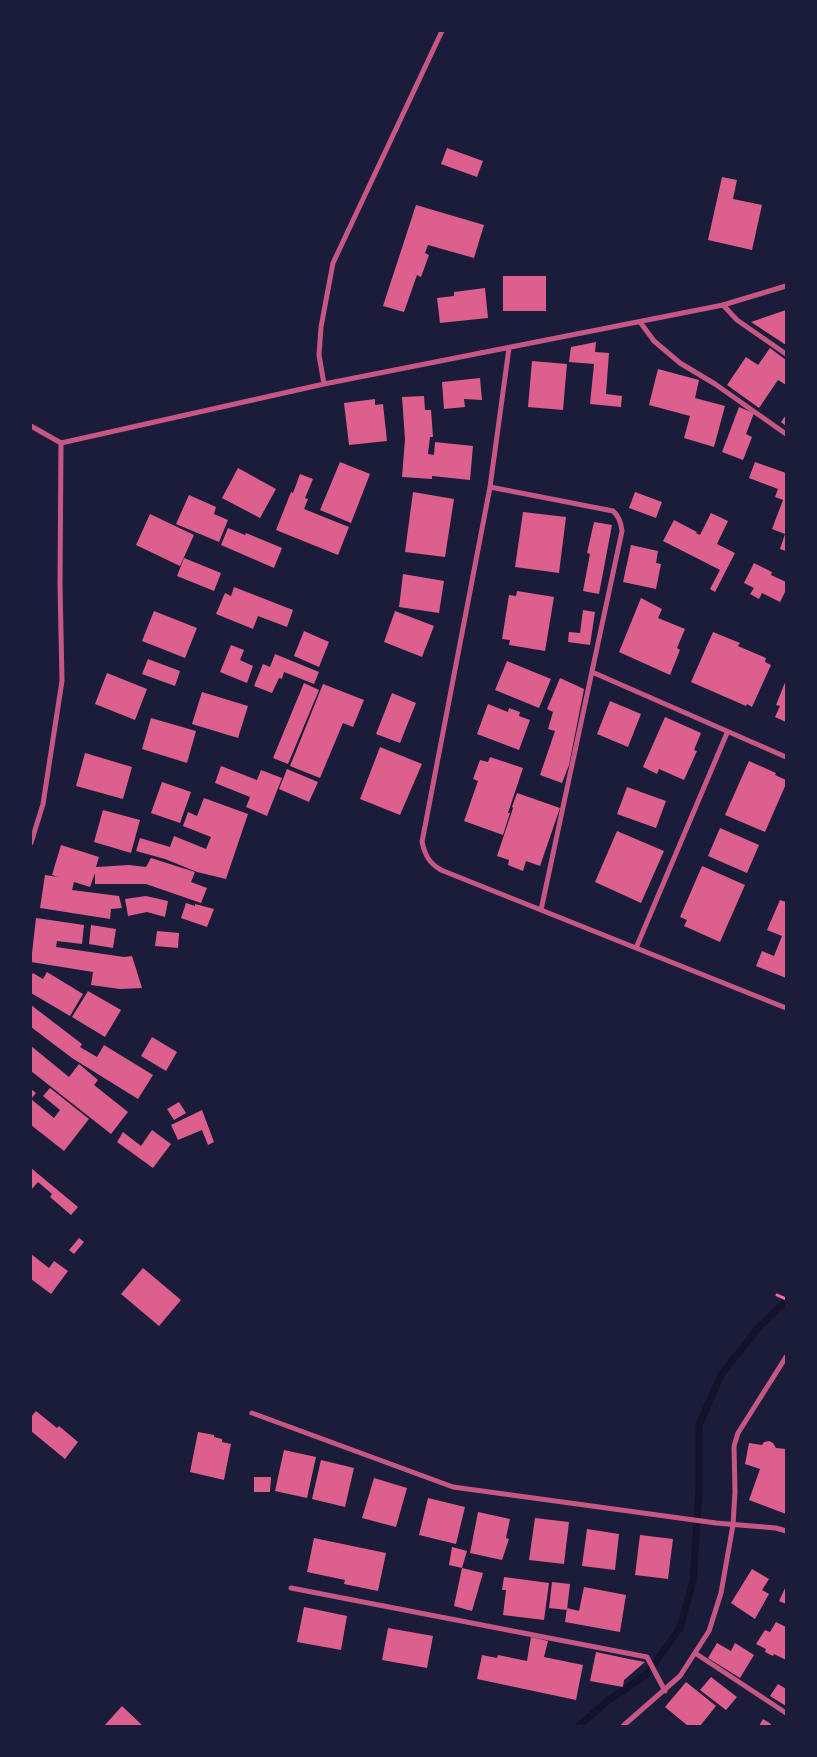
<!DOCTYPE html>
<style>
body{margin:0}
#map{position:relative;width:817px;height:1757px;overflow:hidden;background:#1b1b3a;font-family:"Libre Baskerville",serif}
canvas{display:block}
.frame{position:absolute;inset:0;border:32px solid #1b1b3a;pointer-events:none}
</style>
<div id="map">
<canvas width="817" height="1757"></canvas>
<div class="frame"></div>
</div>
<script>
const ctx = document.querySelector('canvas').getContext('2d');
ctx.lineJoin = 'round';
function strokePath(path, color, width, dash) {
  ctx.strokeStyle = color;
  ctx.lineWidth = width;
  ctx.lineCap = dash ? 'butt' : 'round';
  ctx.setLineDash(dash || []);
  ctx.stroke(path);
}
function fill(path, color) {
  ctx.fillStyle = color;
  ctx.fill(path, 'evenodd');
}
strokePath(new Path2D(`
 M579,1726L606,1702L647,1674L680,1628L693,1581L699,1492V1425L721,1375L758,1328L786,1301`), '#12122b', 7);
fill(new Path2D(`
 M447,148L483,161L477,177L441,164Z
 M722,177L737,180L733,199L762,205L752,250L708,240Z
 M416,205L484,225L474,258L428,245L425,253L429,255L421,277L417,275L404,312L383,306Z
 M503,276H546V311H503Z
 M485,288L488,318L440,323L437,298L454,296V292Z
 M786,310V345L751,322Z
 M596,342L595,352L609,353L606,394L622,396L621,407L590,404L594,364L569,362L571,347Z
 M770,348L786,360V385L778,380L759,408L727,385L746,357L758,365Z
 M532,361L567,364L563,410L528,407Z
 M658,369L699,380L695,398L725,406L714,447L684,438L690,416L649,405Z
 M480,378L482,400L464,399L465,407L444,409L442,382Z
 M424,396L425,410H431L433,437H430L428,454L434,455L435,442L473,446L470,480L432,476V479L402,477L405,439L402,397Z
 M375,399V405L383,404L387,441L349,445L344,403Z
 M739,407L754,413L746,434L752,437L743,460L722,452Z
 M786,415V426L781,422Z
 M340,462L370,474L351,523L320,510Z
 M755,462L786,473V551L780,549L785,534L772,529L783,500L775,497L778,489L749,478Z
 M238,468L276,489L260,518L222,498Z
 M300,474L313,479L305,498L308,499L304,509L349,527L338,555L276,530L291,492L293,493Z
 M413,492L454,499L445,557L405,552Z
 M635,492L662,502L656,518L629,508Z
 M189,495L216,507L214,514L228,520L219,542L176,524Z
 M523,512L566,517L559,573L515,567Z
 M711,513L728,521L717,544L735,553L715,592L710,589L720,570L663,541L674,520L697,532L696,533L700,535Z
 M150,514L194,535L180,566L136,545Z
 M594,522L612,525L599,594L583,591L590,554L587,553Z
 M228,528L245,535L246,533L282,548L274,568L221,545Z
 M631,545L658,551L656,563L661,564L656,589L623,582Z
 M184,558L221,573L214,591L177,576Z
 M754,563L772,572L771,575L786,582V590L780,602L762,593L759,599L750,594L754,588L744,583Z
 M403,574L444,581L439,613L399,607Z
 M234,587L293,610L287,627L258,616L253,629L216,614L225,593L231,596Z
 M517,591L554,597L545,651L509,645L510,640L502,639L509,595L516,596Z
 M641,598L662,609L658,618L685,629L677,648L680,650L670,675L619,652Z
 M583,610L595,612L590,645L568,642L569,632L580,633Z
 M154,611L197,628L185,658L142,641Z
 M395,611L434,626L422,657L384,642Z
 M304,631L329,642L319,667L294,656Z
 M713,632L740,643L738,646L766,658L765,662L771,665L752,707L747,704L746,706L691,682Z
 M231,645L244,650L240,660L253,666L247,683L220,672Z
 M275,654L319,672L314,684L284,672L282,679L279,678L272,693L254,686L263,664L270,667Z
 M148,659L180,671L175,686L142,674Z
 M507,661L551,679L539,708L495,690Z
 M107,673L147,689L135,720L95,704Z
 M560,678L584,689L569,765L562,783L540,775L555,731L548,729L553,712L547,709Z
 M786,680V722L775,717L780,706L776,705Z
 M304,683L319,690L288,764L273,758Z
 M323,684L364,700L353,727L343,723L320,778L290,766Z
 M202,692L248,706L238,738L192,724Z
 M392,693L416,703L400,743L376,734Z
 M610,701L641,714L628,747L597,734Z
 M488,704L508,712L509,708L520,712L519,716L530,720L519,750L477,734Z
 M665,717L701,733L694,750L697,751L684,780L659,769L657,774L643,767Z
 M151,718L196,731L187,763L142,749Z
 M380,747L422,764L400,815L360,799Z
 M85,753L132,767L123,799L76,786Z
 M490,757L523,768L508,813H510L503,835L464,821L478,781L473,779L480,760L488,762Z
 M749,761L776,773L775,775L786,780V784L765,832L725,815Z
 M221,766L257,780L261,770L282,778L267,816L246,807L250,797L215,783Z
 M287,769L318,782L309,802L279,789Z
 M162,782L191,792L180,823L151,813Z
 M627,787L666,801L656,828L617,814Z
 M517,793L560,808L540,866L526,861L523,871L508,865L509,860L497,856L513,808L512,807Z
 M204,798L248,814L226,879L197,872L165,859L136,851L140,838L170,847L174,836L206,849L211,837L183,826L188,812L197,816Z
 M103,810L140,820L131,853L94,842Z
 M720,828L759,845L747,873L708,856Z
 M617,831L664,851L641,903L595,882Z
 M61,845L99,857L96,867L129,865L146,867L151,858L195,872L191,882L207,888L201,903L146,884H95V873L90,887L74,882L72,890L119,896L122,908L111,909L110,919L40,908L45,875L58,877L52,875Z
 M702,866L745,885L720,942L684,926L687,920L680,917Z
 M146,896L168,901L165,917L147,912L128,916L125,899Z
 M780,900L786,902V978L756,966L762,951L774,956L782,936L767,930Z
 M186,903L195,906V904L214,909L207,927L181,918Z
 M36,918L84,925L82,944L57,941L56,947L124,957L132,956L142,988L120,989L91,985L93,972L31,962Z
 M91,925L116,929L113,948L89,944Z
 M157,931L179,933L178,948L155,946Z
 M47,972L83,994L70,1016L31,993V976L33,973L43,979Z
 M88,991L121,1010L105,1037L72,1017Z
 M31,1005L82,1044L80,1047L97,1057L104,1045L153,1075L138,1099L72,1058L31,1027Z
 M152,1037L177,1052L166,1071L141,1056Z
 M31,1046L69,1077L79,1064L98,1080L94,1085L128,1112L111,1134L31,1071Z
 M50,1088L89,1119L64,1151L31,1125V1089L36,1093L31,1099L54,1118L60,1110L43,1096Z
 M179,1102L186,1113L174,1120L167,1109Z
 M202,1110L214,1142L208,1145L202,1130L178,1140L171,1125Z
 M152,1130L171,1144L153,1168L117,1142L123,1132L141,1146Z
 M31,1168L78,1207L71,1215L50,1197L52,1194L38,1182L31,1190Z
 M79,1238L84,1242L74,1254L69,1250Z
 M31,1254L49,1268L54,1261L68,1271L51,1294L31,1279Z
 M143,1268L181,1300L159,1326L121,1294Z
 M36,1411L57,1428L59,1426L78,1442L65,1459L31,1431V1417Z
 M198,1432L214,1435V1437L222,1439V1442L231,1444L224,1480L190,1472Z
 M769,1441L773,1443L776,1448L786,1449V1514L749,1500L760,1469L745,1464L749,1443L762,1445L764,1442Z
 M284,1450L316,1457L307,1498L275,1491Z
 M321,1460L354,1468L345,1507L312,1499Z
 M254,1477H271L270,1492H254Z
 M374,1478L407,1488L396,1527L362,1518Z
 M428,1498L465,1507L456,1544L419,1535Z
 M478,1512L510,1519L506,1538L509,1539L502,1560L470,1553Z
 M535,1518L569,1522L564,1564L529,1560Z
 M587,1529L619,1534L615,1570L582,1566Z
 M640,1535L673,1539L668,1579L635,1575Z
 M314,1538L386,1553L378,1591L344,1584L345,1580L307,1572Z
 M452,1547L467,1551L462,1568L449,1565Z
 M462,1568L483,1573L472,1611L454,1606Z
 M752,1569L769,1579L762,1590L769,1594L755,1619L731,1603Z
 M504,1577L549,1583L544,1620L503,1615L506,1590H502Z
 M552,1582L570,1584L567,1610L549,1608Z
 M786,1586V1604L779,1601Z
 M584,1587L626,1595L620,1632L565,1622L567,1608L579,1611Z
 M304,1607L347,1616L341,1650L297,1642Z
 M776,1622L786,1627V1660L774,1654L773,1656L765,1652L766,1649L756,1644L765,1630L770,1632Z
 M388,1628L433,1636L427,1668L382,1660Z
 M531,1637L548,1641L544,1657L583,1665L576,1700L477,1679L482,1655L497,1658L498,1655L527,1661Z
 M717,1643L731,1651L735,1643L754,1655L740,1678L708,1658Z
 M596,1652L629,1659L645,1662L624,1680L623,1687L590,1681Z
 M711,1677L737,1697L726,1710L700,1690Z
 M686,1682L716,1706L700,1726H688L665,1707Z
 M778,1684L786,1689V1706L770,1696Z
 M122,1706L143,1726H104Z
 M763,1719L771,1724L770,1726H759Z`), '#dd5f8e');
strokePath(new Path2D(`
 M777,1295L786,1299`), '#ff6b9d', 3);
strokePath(new Path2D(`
 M723,305L737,320L786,354
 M640,322L654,341L680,363L715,384L786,434
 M509,348L490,487L422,842C425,855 429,863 441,870L786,1008
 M324,384L319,355L321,327L333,263L442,31
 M31,426L61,443L324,384L723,305L786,286
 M490,487L613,511C619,516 621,522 622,531L541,910
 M592,672L786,757
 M31,843L43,804L62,681L60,584L61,443
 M636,948L727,733
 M252,1413L453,1487L716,1523L776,1528L786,1531
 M291,1588L647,1657L665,1691
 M695,1653L786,1713
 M623,1726L680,1676L709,1631L721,1593L733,1525L735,1492L734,1446L738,1433L786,1357`), '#c65784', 5);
</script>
